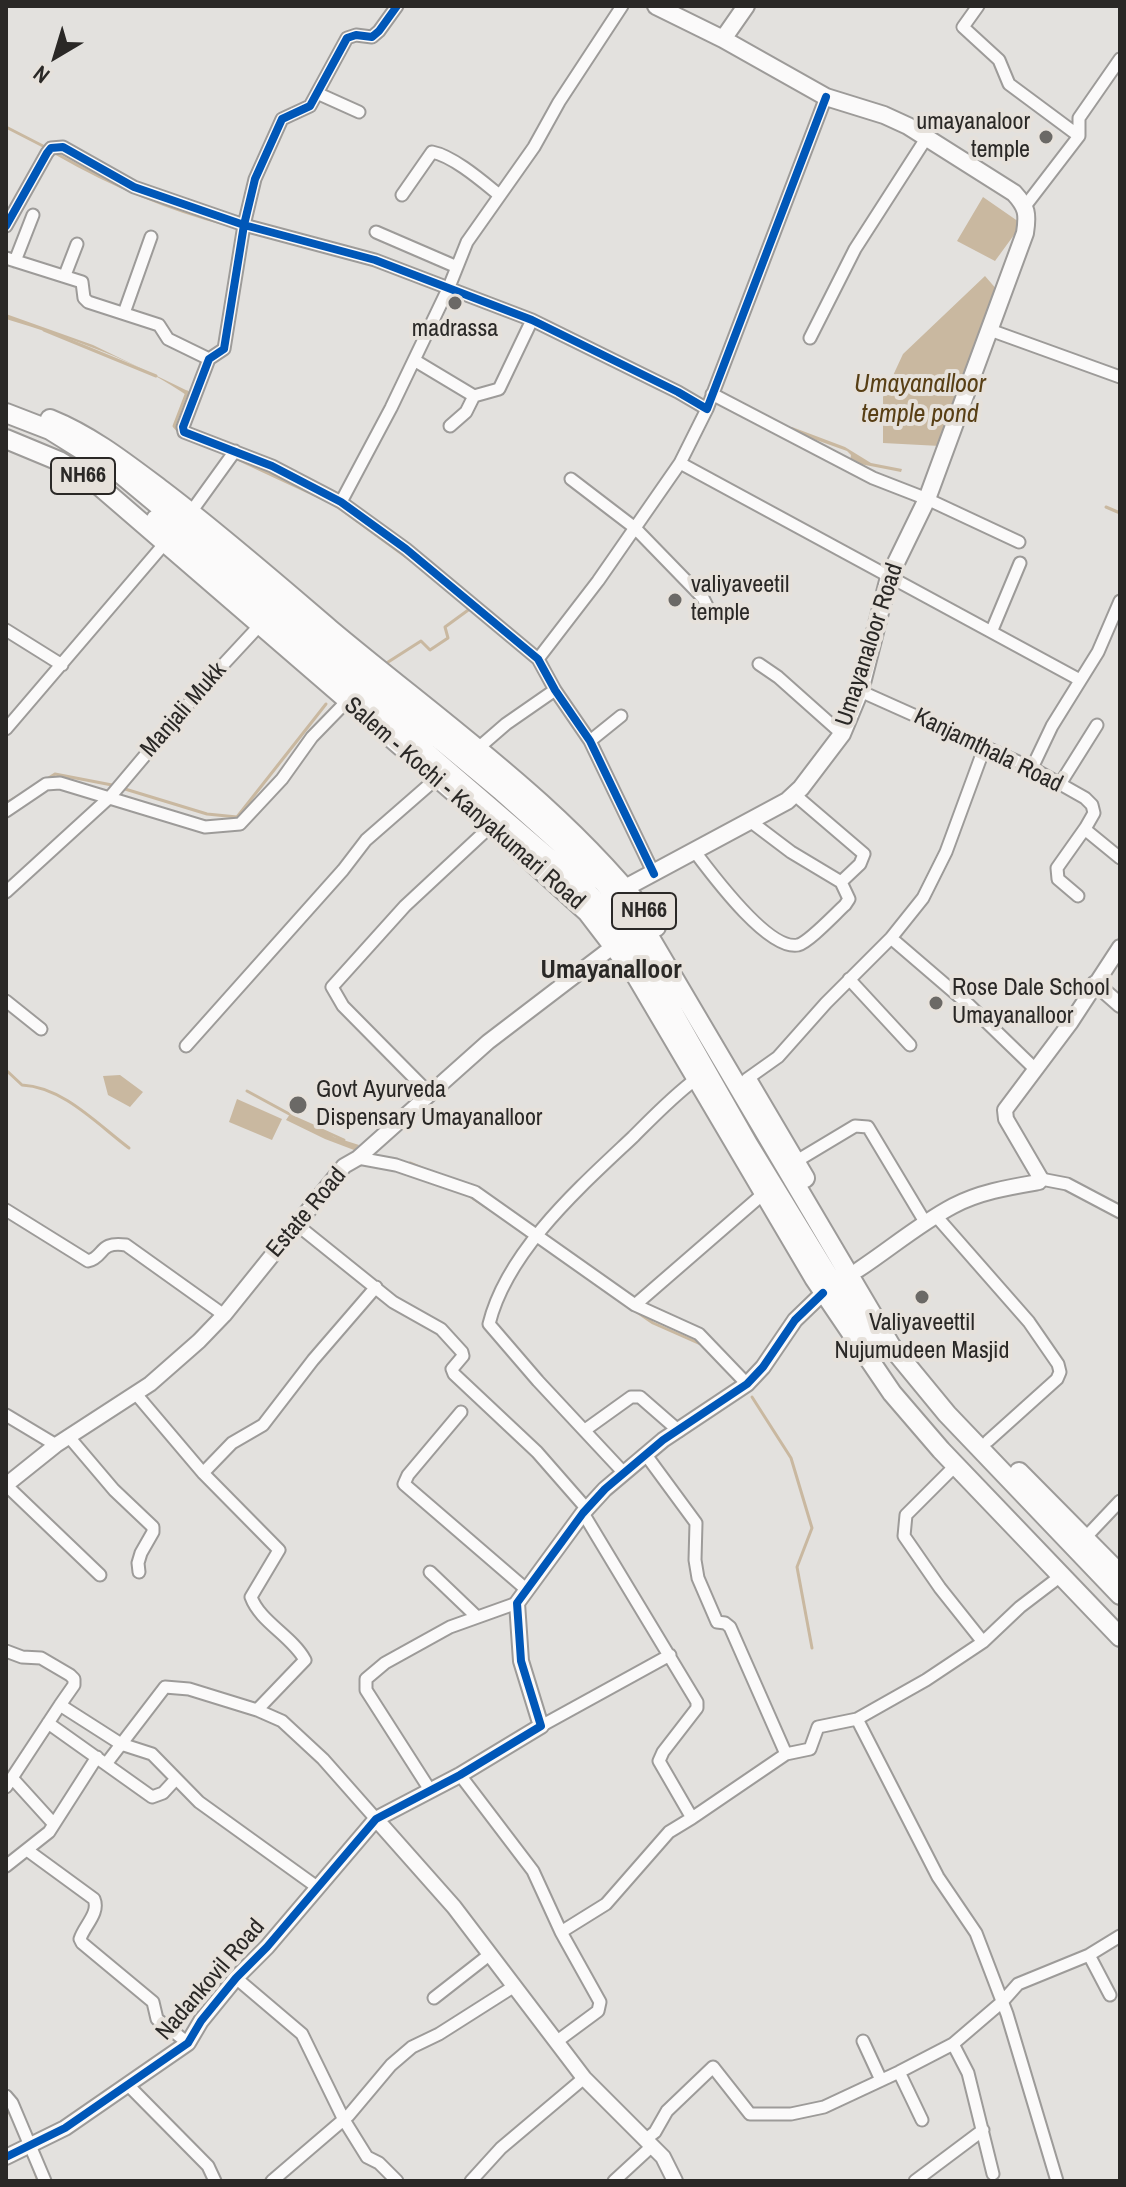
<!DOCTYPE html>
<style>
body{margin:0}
#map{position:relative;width:1126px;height:2187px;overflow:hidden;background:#e3e1de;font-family:"Archivo Narrow",sans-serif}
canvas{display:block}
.frame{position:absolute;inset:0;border:8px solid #2a2826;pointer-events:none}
.north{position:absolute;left:16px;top:16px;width:80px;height:80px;-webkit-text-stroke:6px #e6e1db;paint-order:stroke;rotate:218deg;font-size:22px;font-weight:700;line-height:32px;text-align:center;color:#2a2826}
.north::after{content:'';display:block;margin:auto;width:28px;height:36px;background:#2a2826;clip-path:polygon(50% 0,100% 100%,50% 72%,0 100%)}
</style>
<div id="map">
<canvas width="1126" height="2187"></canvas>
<div class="frame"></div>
<div class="north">N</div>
</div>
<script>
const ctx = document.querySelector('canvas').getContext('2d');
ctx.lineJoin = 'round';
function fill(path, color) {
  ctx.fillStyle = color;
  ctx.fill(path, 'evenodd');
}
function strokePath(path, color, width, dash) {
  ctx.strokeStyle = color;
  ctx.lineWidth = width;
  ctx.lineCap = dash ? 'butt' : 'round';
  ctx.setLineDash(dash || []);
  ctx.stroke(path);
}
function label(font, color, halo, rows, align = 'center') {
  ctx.font = font + ' "Archivo Narrow",sans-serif';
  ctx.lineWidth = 8;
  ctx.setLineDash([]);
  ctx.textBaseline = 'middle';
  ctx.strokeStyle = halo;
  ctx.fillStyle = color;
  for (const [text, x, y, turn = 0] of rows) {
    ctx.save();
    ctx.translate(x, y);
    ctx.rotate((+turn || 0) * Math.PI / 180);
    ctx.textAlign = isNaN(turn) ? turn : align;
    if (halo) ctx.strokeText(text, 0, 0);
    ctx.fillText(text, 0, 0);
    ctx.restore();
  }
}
fill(new Path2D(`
 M983,197L1022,224L995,261L957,241Z
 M985,276L998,291L940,446L883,443V397L903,354Z
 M6,314L93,345L194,394L192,399C137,359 71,339 6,319Z
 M792,427L845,447L871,463L902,469L901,472L850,462L851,455L847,451L791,431Z
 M120,1075L143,1092L130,1107L108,1095L103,1076Z
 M237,1099L282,1119L272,1140L229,1122Z
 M290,1114L317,1126L334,1137L359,1145L354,1150L325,1139L286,1120Z`), '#c9b8a0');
strokePath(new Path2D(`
 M6,127L43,146
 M57,154C111,185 167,209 228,225
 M44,330L156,376
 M181,434L174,426L187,392
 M235,458L325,500
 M335,505L413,562
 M1106,507L1120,513
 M385,664L421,641L430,650L448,638L445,627L471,608
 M47,779L55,774L112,785
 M125,789L207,814L237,817L326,704
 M6,803L20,795
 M6,1070L22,1085C63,1087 97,1124 129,1148
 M247,1091L293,1116
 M322,1130L344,1140
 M410,1163L436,1174
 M468,1195L492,1211
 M634,1310L653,1323L705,1346
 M752,1397L791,1458L812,1528L797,1567L812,1648
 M6,2107L13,2119
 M29,2156L38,2181`), '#c9b8a0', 3);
const minor = new Path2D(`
 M397,6L379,31L372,37L356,35L347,38L310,106L282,119L255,179L244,225L224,349L209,359L183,427L184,432L272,466L341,502L406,549L538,659L555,690L590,741L654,874
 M978,6L963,27L999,60L1009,84L1079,136
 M319,94L359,112
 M402,195L432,152C453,156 482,181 498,194
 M1026,205L1079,136V118L1120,59
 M6,226L47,153L51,148L63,147L134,187L244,225L375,260L532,320L678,392L707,409L826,97
 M376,232L457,267
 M6,258L82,282L84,298L88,302L159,325L168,339L209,359
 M15,261L33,215
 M65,275L77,244
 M124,313L151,237
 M990,330L1120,377
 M810,338L855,249L927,137
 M414,360L474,396L466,412L450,426
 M712,394L873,478L927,499L1019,542
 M474,396L499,389L532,320
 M680,463L1080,680
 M571,479L635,528L703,598L707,606
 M341,502L391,408L449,287L467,242L534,147L559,102L622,6
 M191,512L235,451
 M6,630L62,665
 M992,630L1020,563
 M538,659L598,581L680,463L707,409
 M759,664L778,677L842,734
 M860,691L1032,768L1085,798L1092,805L1094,813L1086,827L1087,831L1120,858
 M6,729L165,543
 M590,741L621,716
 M476,750L506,724L555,690
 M1032,768L1052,726L1098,652L1120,601
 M1060,784L1097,725
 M795,795L864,854L860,864L841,882
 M6,811L46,784L60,783L205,827L240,824L282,779L312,737L347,701
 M695,852C711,873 768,951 798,945C809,942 835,914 845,905L849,899L841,882L791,852L750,821
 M6,892L110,797L207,682L259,626
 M1078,896L1058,879L1057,868L1086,827
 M891,938L969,1005L1034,1068
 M849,979L910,1045
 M6,1001L41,1029
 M186,1046L343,870L366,840L437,778
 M747,1079L778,1057L826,1003L891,938L923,898L946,852L985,746
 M429,1093L343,1006L332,987L405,906L491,826
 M358,1158L396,1165L475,1192L635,1305L699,1334L747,1384
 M795,1162L855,1126L868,1127L925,1222
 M1041,1179L1067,1184L1120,1212
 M6,1210L88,1261C105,1257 98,1241 126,1245L224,1315
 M936,1216L1029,1322L1058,1364L1060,1372L1057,1379L988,1441
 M296,1224L393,1302L441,1329L462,1352L463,1356L452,1369L454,1374L537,1452L586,1508
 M635,1305L763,1194
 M136,1394L203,1473L279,1550L251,1597C260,1622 292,1636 305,1660L257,1710
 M461,1412L408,1475L404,1484L527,1590
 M6,1415L56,1445
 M585,1430L631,1397H640L679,1431
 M69,1437L114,1490L153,1527V1532L141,1553L138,1563L139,1572
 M646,1455L696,1523L695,1560L698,1578L717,1622L725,1623L730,1627L786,1754L810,1749L818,1727L857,1719L926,1680L983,1642L1020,1607L1062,1575
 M956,1465L906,1515L904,1536L940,1588L983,1642
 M623,1472L538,1381L489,1324C507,1251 580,1187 633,1137C653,1117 673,1096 696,1079
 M203,1473L232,1443L263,1425L313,1360L376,1287
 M6,1485L100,1575
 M1085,1538L1120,1501
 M430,1572L476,1616
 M6,1651L22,1657L41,1658L70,1675L74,1679V1685L60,1705L121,1744L152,1754L199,1802L317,1887
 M857,1719L938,1877L976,1933L1007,2014L1057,2181
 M48,1723L152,1797L163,1793L175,1780
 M541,1726L670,1655
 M106,1764L165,1687L189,1689L257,1710L282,1721L323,1759L376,1819
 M460,1775L533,1871L561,1932L600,2002L598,2011L556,2042
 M13,1779L52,1822
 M6,1787L60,1705
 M430,1790L366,1690V1679L385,1663L450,1627L517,1603
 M692,1818L786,1754
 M27,1850L94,1899C100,1913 84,1926 80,1939L82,1943L153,2002L157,2019L188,2043
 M6,1866L49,1832L97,1757
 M561,1932L606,1904L669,1832L692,1818L659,1761L663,1752L697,1708V1702L583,1513
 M1089,1955L1110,1995
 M236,1978L302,2034L344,2120L367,2157L379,2163L397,2181
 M434,1998L489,1955
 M863,2041L881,2080
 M953,2044L968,2073L993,2174
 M899,2072L922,2120
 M128,2085L208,2166L215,2181
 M6,2096L12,2103L45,2181
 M646,2139L655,2132L667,2111L713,2067L750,2114H791L824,2107L899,2072L953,2044L1002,2002L1018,1984L1089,1955L1120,1936
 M272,2181L349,2115L391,2065L412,2047L439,2034L513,1987
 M471,2181L501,2148L584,2078
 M614,2181L652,2146
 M915,2181L983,2130`);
const tertiary = new Path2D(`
 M1095,983L1120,1005
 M858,1270C890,1249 919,1224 953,1206C979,1192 1010,1187 1039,1182L1041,1179L1006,1119L1005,1110L1071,1022L1120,947
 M6,1485L56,1445L150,1384L199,1341L224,1315L344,1166L358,1158L488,1042L615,945
 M376,1819L454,1907L584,2078L663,2157L675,2181
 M6,2157L65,2128L188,2043L201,2021L236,1978L267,1947L376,1819L460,1775L541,1726L521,1661L517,1603L583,1513L605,1489L663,1440L747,1384L763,1367L795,1320L823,1293`);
const secondary = new Path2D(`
 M723,39L746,6
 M625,888L787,801L801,788L842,734L860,691L889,577L927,499L1025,233C1028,214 1027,207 1014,193L908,126L884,115L826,97L723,39L656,6`);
const trunk = new Path2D(`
 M6,413L50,430L122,475L500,790L602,881L649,936L891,1346L947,1414L1120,1595
 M50,419C92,436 126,463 162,490C220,534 275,582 330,629C442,723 568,809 656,927
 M6,439L59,461L97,484L470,806L587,912L636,976L814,1278L892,1393L941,1450L1120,1637
 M156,519L584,888L636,947L748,1144L871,1345
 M749,1083L805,1178
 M1019,1472L1120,1574`);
strokePath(minor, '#9d9b99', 15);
strokePath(tertiary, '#9d9b99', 18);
strokePath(secondary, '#9d9b99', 20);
strokePath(trunk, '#9d9b99', 22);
strokePath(minor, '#fbfafa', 11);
strokePath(tertiary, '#fbfafa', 14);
strokePath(secondary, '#fbfafa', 16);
strokePath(trunk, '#fbfafa', 18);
strokePath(new Path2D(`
 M397,6L379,31L372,37L356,35L347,38L310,106L282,119L255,179L244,225L224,349L209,359L183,427L184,432L272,466L341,502L406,549L538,659L555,690L590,741L654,874
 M6,226L47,153L51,148L63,147L134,187L244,225L375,260L532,320L678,392L707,409L826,97
 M6,2157L65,2128L188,2043L201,2021L236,1978L267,1947L376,1819L460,1775L541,1726L521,1661L517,1603L583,1513L605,1489L663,1440L747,1384L763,1367L795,1320L823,1293`), '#0057b8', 8);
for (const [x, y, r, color] of [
 [1046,137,8,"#6b6966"],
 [455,303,8,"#6b6966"],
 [675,600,8,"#6b6966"],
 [936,1003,8,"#6b6966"],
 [298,1105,10,"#6b6966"],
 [922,1297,8,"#6b6966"]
]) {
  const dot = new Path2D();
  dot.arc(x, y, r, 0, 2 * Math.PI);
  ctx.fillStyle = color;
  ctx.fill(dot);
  strokePath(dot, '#e6e1db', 3);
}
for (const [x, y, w] of [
 [83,476,64],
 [644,911,64]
]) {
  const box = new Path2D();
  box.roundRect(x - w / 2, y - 18, w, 36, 6);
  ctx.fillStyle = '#e6e1db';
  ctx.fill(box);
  strokePath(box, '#2a2826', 2);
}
label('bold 22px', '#2a2826', null, [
 ["NH66",83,476],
 ["NH66",644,911]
]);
label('24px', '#2a2826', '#e6e1db', [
 ["umayanaloor",1030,123,"right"],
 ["temple",1030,151,"right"],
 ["madrassa",455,330,"center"],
 ["valiyaveetil",691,586],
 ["temple",691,614],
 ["Rose Dale School",952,989],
 ["Umayanalloor",952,1017],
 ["Govt Ayurveda",316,1091],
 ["Dispensary Umayanalloor",316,1119],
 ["Valiyaveettil",922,1324,"center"],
 ["Nujumudeen Masjid",922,1352,"center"]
], 'left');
label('24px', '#2a2826', '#e6e1db', [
 ["Umayanaloor Road",870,645,-72],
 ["Manjali Mukk",184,710,-49],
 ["Kanjamthala Road",988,751,26],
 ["Salem - Kochi - Kanyakumari Road",464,804,41],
 ["Estate Road",307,1213,-50],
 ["Nadankovil Road",211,1980,-49]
]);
label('italic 26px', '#583f15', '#e6e1db', [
 ["Umayanalloor",920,385],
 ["temple pond",920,415]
]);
label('bold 26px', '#2a2826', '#e6e1db', [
 ["Umayanalloor",611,971]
]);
</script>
